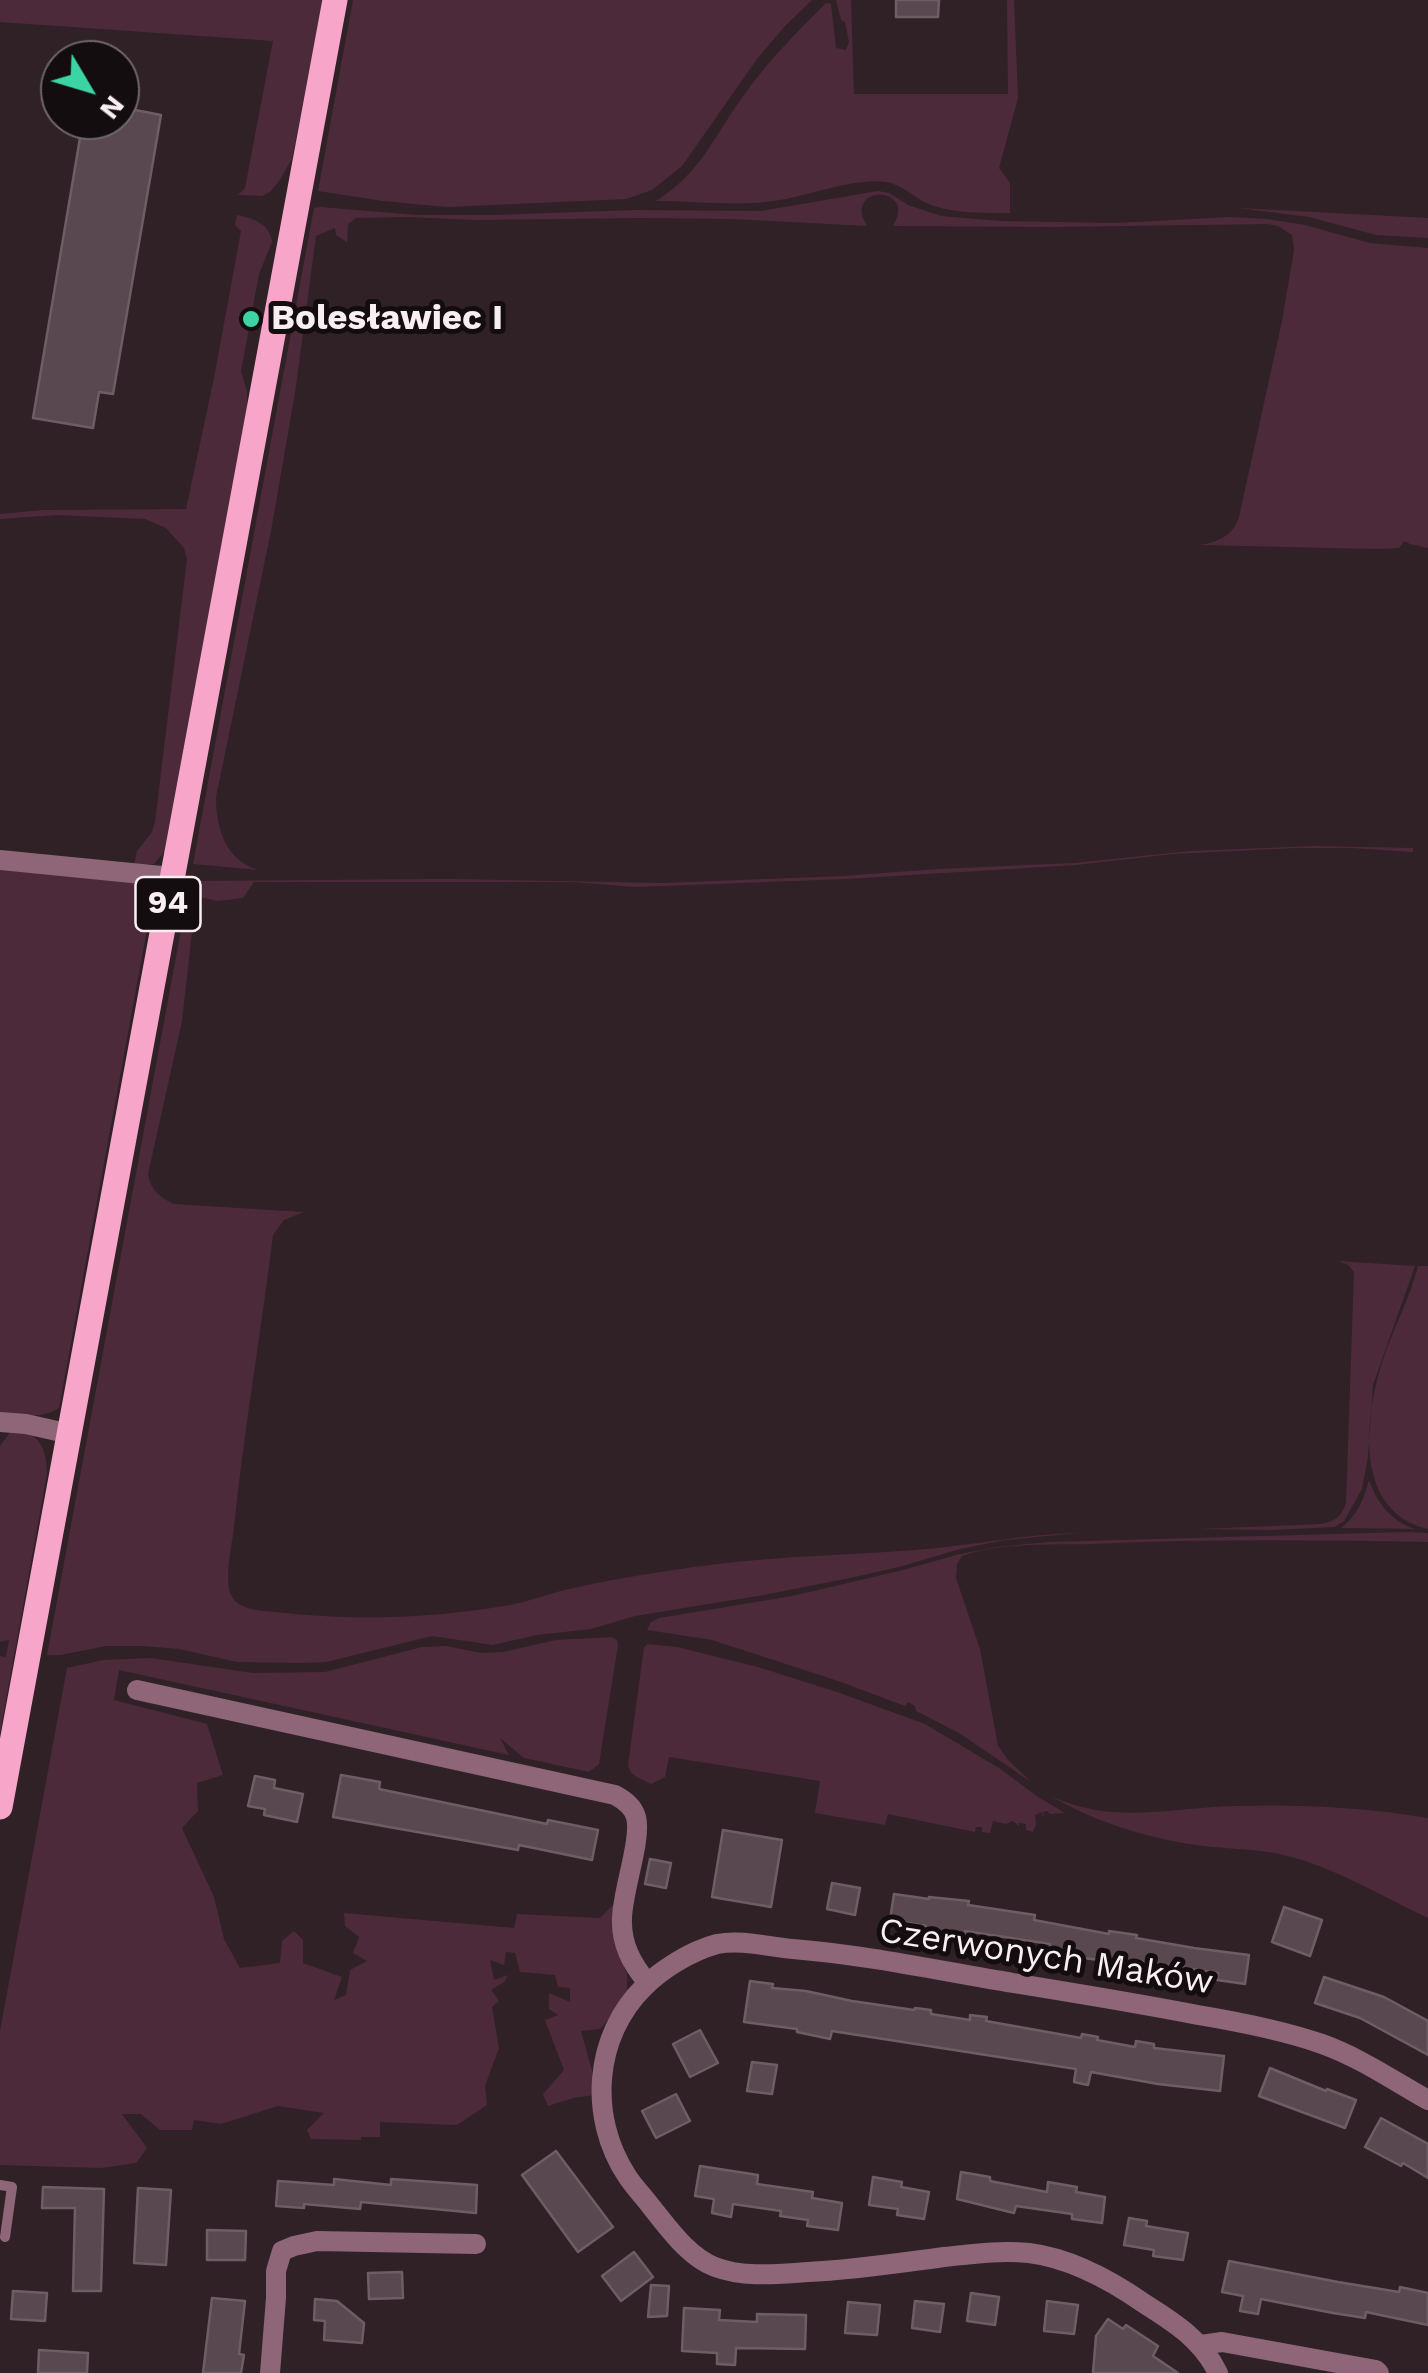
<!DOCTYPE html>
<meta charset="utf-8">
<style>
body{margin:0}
#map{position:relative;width:1428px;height:2373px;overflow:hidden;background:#302127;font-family:"Work Sans",sans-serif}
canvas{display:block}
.north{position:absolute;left:40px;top:40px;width:100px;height:100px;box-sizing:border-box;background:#130d0f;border:2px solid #6f676a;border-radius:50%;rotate:128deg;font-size:28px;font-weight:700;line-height:40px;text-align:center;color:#f9eff3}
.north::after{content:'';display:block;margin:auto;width:35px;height:45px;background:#3cd4a4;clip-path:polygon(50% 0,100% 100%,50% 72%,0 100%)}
</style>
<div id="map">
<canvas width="1428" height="2373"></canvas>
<div class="north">N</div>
</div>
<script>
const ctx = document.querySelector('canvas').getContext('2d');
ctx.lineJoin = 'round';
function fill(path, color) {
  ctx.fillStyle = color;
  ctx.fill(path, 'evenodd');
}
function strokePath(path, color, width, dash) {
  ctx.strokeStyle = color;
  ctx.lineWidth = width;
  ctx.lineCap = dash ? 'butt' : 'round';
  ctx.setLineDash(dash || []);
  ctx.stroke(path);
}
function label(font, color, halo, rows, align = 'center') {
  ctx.font = font + ' "Work Sans",sans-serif';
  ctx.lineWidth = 10;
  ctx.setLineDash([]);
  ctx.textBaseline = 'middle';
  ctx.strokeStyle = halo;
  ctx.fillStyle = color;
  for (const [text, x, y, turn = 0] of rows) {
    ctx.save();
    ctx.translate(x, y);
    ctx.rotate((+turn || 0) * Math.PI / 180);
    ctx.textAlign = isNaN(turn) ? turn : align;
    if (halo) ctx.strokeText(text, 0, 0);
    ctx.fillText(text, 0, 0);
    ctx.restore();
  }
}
fill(new Path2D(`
 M0,0H323L292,159L279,181L270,192L262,196L238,195L245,188L273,41L0,22Z
 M353,0H812L785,26L757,59L682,166L652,190L626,199L447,207L383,201L318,191Z
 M836,0H851L854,94H1008L1007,0H1014L1018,98L999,168L1010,183V213C984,213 951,214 926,203C913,196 901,184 886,182C859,177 808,195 780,200C741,207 695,201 656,201C702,172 713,137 744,95C768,61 797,32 826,3L831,4L836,48L846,50L849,42L845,22L841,20Z
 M878,191L889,193L908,205L941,216L1001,221L1116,223L1231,217L1267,219L1305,225L1370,243L1428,248V548L1410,544L1404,541L1399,548L1376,549L1200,545C1218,542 1233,536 1239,517L1282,321L1294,250L1292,235L1278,226L1268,224L1052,227L893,226C919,185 841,184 867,226L733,219L642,218L475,220L408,217L356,218L348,224L347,242L336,235L335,228L316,236L295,393L271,531L216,797C216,829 226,861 259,870L193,864L314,208L320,207L417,215H495L635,210L761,211Z
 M1239,208L1428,218V238L1376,235L1309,217Z
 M237,215C253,218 270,224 272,242L259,274L241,371L247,391V410L164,852L154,864L134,865L137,851L152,832L155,822L187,559L184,548L166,528L145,519L57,515L0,519V514L43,510L186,509L214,378L241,231L235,225Z
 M1314,846L1413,848V852L1352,848H1295L1173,854L1076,865L845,879L635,887L573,882H254L243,898L218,901L199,897L193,922L182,1021L148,1174C150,1189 160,1198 174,1204L304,1212L284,1220L273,1235C261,1333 244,1430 234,1527C232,1545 224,1579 231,1595C238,1612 269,1611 285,1613C361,1621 429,1618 504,1606C526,1603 547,1594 569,1589C619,1578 668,1570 718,1564C783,1556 849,1555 914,1550C970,1546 1023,1534 1079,1533L1005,1540L960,1549L899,1567L850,1578L764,1595L635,1616L591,1629L537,1635L493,1645L432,1636L326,1662L302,1663L237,1662L179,1649L144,1646H106L60,1655H47L190,881L449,879L664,883L842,876L939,869L1074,863L1190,851Z
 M0,865L139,880L151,890L153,897L59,1408C42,1420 20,1414 0,1413Z
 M1338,1261L1415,1266L1373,1385L1368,1457L1362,1489L1344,1521L1334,1527L1272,1530L1200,1529L1322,1524C1336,1521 1342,1516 1346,1503L1354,1272L1348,1265Z
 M1418,1266H1428V1529C1356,1512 1364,1425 1380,1369C1390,1334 1409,1302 1418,1266Z
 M11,1431C17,1432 23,1431 29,1434C44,1440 47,1460 47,1474L0,1733V1656L6,1657L9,1640L0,1642V1446Z
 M1369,1480C1377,1503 1391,1521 1415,1529L1341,1528C1357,1516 1364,1499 1369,1480Z
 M1407,1532L1428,1533V1542C1315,1540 1203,1539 1091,1544C1049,1545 1002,1542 962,1556L957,1564L956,1578L980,1649L998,1746L1008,1760L1031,1782L959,1733L916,1711L915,1706L908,1702L905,1706L841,1682L712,1640L647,1630L651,1622L659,1618L792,1596L899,1571L960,1554L997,1547L1048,1542Z
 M612,1637L617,1640L618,1645L599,1764L589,1772L524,1758L500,1738L509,1755L119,1670L114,1700L207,1724L223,1775L197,1783L198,1811L182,1828L214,1897L224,1939L240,1968L280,1963L282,1941L294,1931L303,1940V1963L342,1977L334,2000L346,1995L350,1970L367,1961L353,1953L359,1937L345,1926L344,1913L514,1928L517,1914L600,1918L619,1899L615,1940L627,1975V1990L619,2008L600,2029L581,2031L596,2085L595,2095L573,2098L548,2106L543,2094L564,2070L545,2020L558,2015L549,2009V1993L570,2002V1988L558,1987L555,1975L520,1972L515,1953L506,1952L504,1965L490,1960L494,1980L508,1975L504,1982L491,1990L499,2001L492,2007L499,2048L485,2086L487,2105L457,2125L380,2122V2137H361V2140L311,2139L307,2130L324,2113L278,2106L221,2124L194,2120L192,2130H160L141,2114H122L147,2148L136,2163L101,2168L0,2165V2031L67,1668L103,1660L151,1658L253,1673L325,1672L422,1647L446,1646L481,1653L503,1652L556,1640Z
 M648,1644L677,1647L758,1667L837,1692L925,1724L999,1768L1038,1797L1065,1813L1050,1814L1047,1811L1043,1812L1044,1817L1041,1812L1035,1815L1036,1824L1033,1832L1026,1830V1824L1019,1823V1826L1013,1821L1006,1824L993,1821L990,1833L982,1832V1827H976L975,1832L888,1814L885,1825L815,1813L820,1781L669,1757L665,1777L651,1784C641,1778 630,1777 628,1765L644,1647Z
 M1051,1796C1113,1825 1169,1808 1234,1806C1299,1804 1364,1807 1428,1818V1918C1379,1895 1333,1866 1280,1854C1255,1849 1229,1849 1203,1846C1151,1839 1096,1823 1051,1796Z`), '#4c2a3a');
const building = new Path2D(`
 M896,0H939L938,17H896Z
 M120,107L161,115L113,394L99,392L93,428L33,418L83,120H120Z
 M341,1775L380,1782L379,1789L547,1824L548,1820L598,1830L592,1860L519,1845L518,1850L333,1817Z
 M255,1776L275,1780L274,1788L303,1794L297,1822L264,1815L265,1809L248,1806Z
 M723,1830L782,1840L771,1907L712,1897Z
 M650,1859L671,1863L666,1888L645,1884Z
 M832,1883L860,1888L855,1915L827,1909Z
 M894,1894L929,1899V1897L969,1901L968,1905L1035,1915L1034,1920L1109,1934V1931L1137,1935L1136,1938L1194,1948L1249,1955L1245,1984L1217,1980L1218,1973L1133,1960V1964L1049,1954L1050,1944L965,1931V1937L925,1932L926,1926L890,1920Z
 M1284,1907L1322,1920L1310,1956L1272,1942Z
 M1324,1977L1384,1997L1428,2021V2055L1360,2018L1315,2003Z
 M750,1981L773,1984L772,1988L806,1991L852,2001L914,2010L915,2008L931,2010V2014L970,2020V2015L987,2017L986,2021L1081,2038L1082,2034L1098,2037L1097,2040L1135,2047L1136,2041L1154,2044V2048L1224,2056L1220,2091L1158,2084L1091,2072L1088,2085L1074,2082L1076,2069L832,2031L830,2039L797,2032V2029L744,2022Z
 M700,2030L718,2063L690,2077L673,2044Z
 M752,2062L777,2065L772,2094L747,2091Z
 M1270,2068L1326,2091L1327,2089L1356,2100L1345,2128L1259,2096Z
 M676,2094L690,2121L656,2138L642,2111Z
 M1381,2118L1428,2144V2178L1403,2163L1401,2166L1365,2147Z
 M556,2151L613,2227L578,2252L522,2175Z
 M700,2166L758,2175L757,2184L813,2192L812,2198L842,2203L838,2230L807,2226L808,2220L780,2216L781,2211L733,2204L731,2217L712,2213L714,2199L695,2196Z
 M961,2172L990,2177V2181L1047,2192L1048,2182L1077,2187L1076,2192L1105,2197L1102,2223L1072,2219V2214L1016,2206L1014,2213L957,2199Z
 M873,2177L902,2182L901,2187L929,2192L924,2219L897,2215L898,2209L869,2205Z
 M334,2179L391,2185V2179L477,2185L476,2213L361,2202L360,2209L304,2204V2208L276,2206L278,2181L334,2185Z
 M43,2187L104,2189L101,2291H73L75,2208H42Z
 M138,2188L171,2190L166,2265L134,2263Z
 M1129,2218L1147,2221L1146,2226L1188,2233L1183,2260L1153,2256L1154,2250L1124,2245Z
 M207,2230L246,2231L245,2260H207Z
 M634,2252L653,2277L621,2301L602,2276Z
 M1229,2261L1338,2282L1399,2292L1400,2287L1428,2293V2325L1366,2312L1365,2318L1333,2313L1261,2299L1258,2314L1240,2311L1243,2296L1222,2292Z
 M402,2272L403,2298L369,2299L368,2273Z
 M651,2285L669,2286L667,2316L648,2317Z
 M13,2291L47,2293L45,2321L11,2319Z
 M971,2293L999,2297L995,2325L967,2321Z
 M212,2298L245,2301L239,2354L244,2355L241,2373H203Z
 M315,2299L337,2301L364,2323L362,2343L324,2340L325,2321L314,2320Z
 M915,2301L944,2304L940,2332L912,2328Z
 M1047,2301L1078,2305L1074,2334L1044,2331Z
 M848,2302L880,2305L877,2335L845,2333Z
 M684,2308L720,2310L719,2320L757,2322V2314L806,2315L805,2349L736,2348L735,2365L717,2364V2353L682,2351Z
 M1108,2319L1123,2329L1126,2325L1158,2346L1153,2356L1178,2373H1093L1096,2336Z
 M39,2350L88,2353L87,2373H38Z`);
fill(building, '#59484f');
strokePath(building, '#6e5d64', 2.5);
strokePath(new Path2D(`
 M0,2185L12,2187L5,2237`), '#8e6677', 10);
strokePath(new Path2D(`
 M0,860L172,877
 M0,1422L26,1424L70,1434
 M137,1690L615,1795C624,1800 633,1806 636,1817C642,1839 622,1892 622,1919C621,1944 632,1965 648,1983
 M1201,2345L1222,2342L1376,2370L1379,2373
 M270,2373L276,2298V2271L282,2251L294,2246L317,2241L476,2244
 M1218,2373C1202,2340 1175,2323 1145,2304C1112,2281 1070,2258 1029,2253C1000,2250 972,2254 944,2257C899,2263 853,2270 808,2272C778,2274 744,2278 715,2267C689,2257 670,2230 653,2209C645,2198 634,2187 627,2176C588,2117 594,2036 644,1987C662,1969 691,1951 717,1944C741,1939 769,1947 793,1949C867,1955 940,1971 1013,1983C1075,1993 1136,2003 1198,2015C1240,2022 1282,2030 1322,2044C1359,2057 1394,2081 1428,2100`), '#8e6677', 20);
strokePath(new Path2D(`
 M0,1807L335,0`), '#f7a6ca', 25);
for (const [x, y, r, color] of [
 [251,319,10,"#3cd4a4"]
]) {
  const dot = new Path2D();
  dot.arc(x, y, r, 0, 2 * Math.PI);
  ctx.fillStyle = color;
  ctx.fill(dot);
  strokePath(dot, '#130d0f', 4);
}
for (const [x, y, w] of [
 [168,904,65]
]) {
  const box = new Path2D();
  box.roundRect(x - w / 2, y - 27, w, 54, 8);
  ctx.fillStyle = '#130d0f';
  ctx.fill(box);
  strokePath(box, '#f9eff3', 2.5);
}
label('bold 32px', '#f9eff3', null, [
 ["94",168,904]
]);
label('bold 35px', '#f9eff3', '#130d0f', [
 ["Bolesławiec I",271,319]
], 'left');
label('35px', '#f9eff3', '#130d0f', [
 ["Czerwonych Maków",1046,1957,9]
]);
</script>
